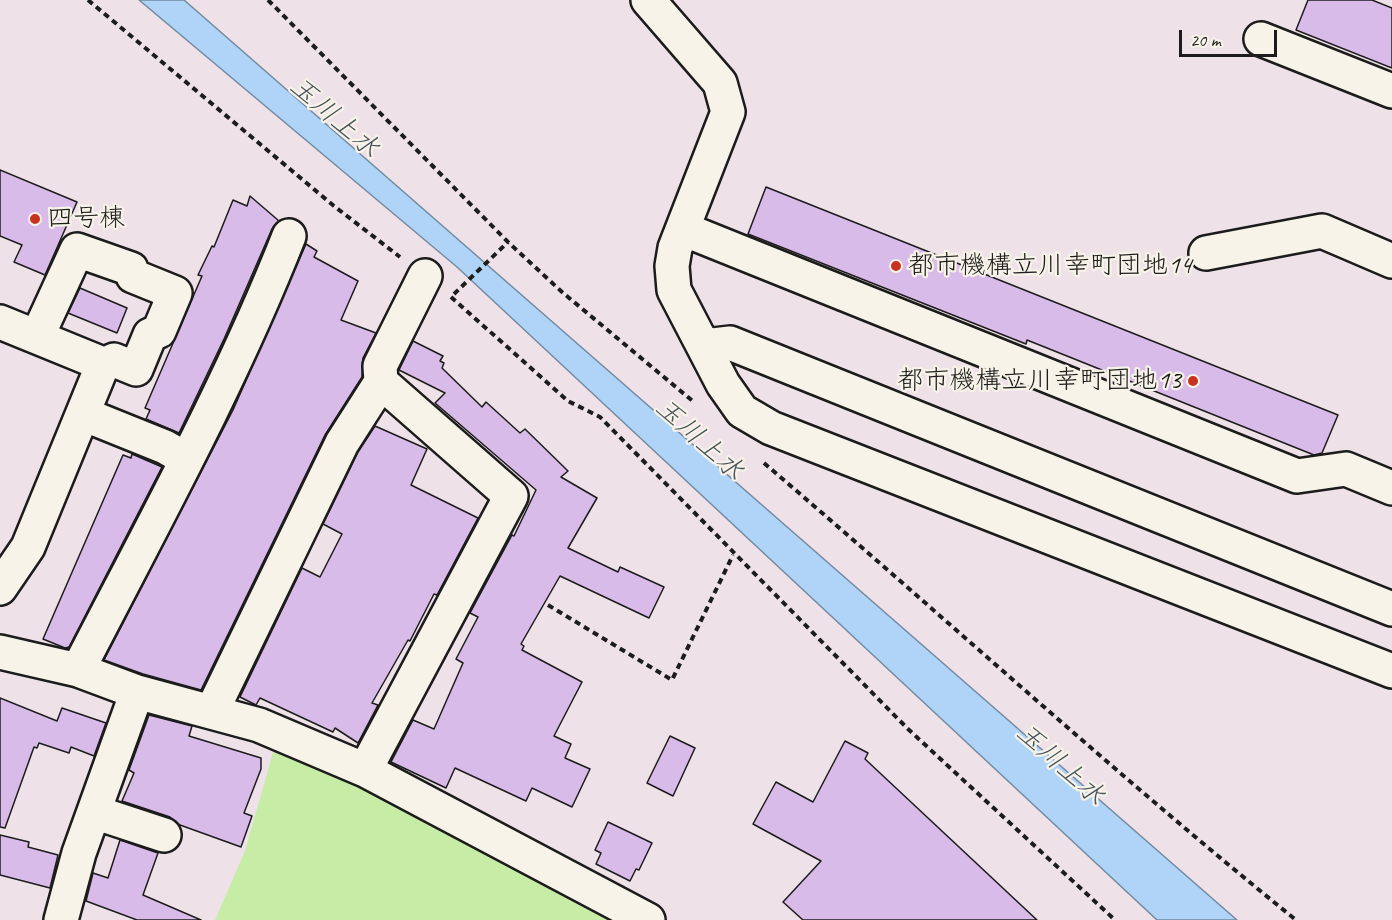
<!DOCTYPE html>
<meta charset="utf-8">
<style>
body{margin:0}
#map{position:relative;width:1392px;height:920px;overflow:hidden;background:#eee2e8;font-family:Caveat,sans-serif}
canvas{display:block}
.scale{position:absolute;left:1179px;top:30px;width:98px;height:27px;box-sizing:border-box;border:3px solid #1c1c1c;border-top:0;padding-left:8px;font-size:18px;line-height:21px;white-space:nowrap;color:#1c1c1c;-webkit-text-stroke:4px #f7f3e8;paint-order:stroke}
</style>
<div id="map">
<canvas width="1392" height="920"></canvas>
<div class="scale">20 m</div>
</div>
<script>
const ctx = document.querySelector('canvas').getContext('2d');
ctx.lineJoin = 'round';
function fill(path, color) {
  ctx.fillStyle = color;
  ctx.fill(path, 'evenodd');
}
function strokePath(path, color, width, dash) {
  ctx.strokeStyle = color;
  ctx.lineWidth = width;
  ctx.lineCap = dash ? 'butt' : 'round';
  ctx.setLineDash(dash || []);
  ctx.stroke(path);
}
function label(font, color, halo, rows, align = 'center') {
  ctx.font = font + ' Caveat,"Klee One",sans-serif';
  ctx.lineWidth = 4.5;
  ctx.setLineDash([]);
  ctx.textBaseline = 'middle';
  ctx.strokeStyle = halo;
  ctx.fillStyle = color;
  for (const [text, x, y, turn = 0] of rows) {
    ctx.save();
    ctx.translate(x, y);
    ctx.rotate((+turn || 0) * Math.PI / 180);
    ctx.textAlign = isNaN(turn) ? turn : align;
    if (halo) ctx.strokeText(text, 0, 0);
    ctx.fillText(text, 0, 0);
    ctx.restore();
  }
}
fill(new Path2D(`
 M276,742L623,920H215L245,851Z`), '#c7eca5');
const water = new Path2D(`
 M139,0H184L1237,920H1157L457,267Z`);
fill(water, '#afd4f8');
strokePath(water, '#748aa0', 1.5);
const building = new Path2D(`
 M1308,0H1372L1392,8V68L1296,30Z
 M0,170L77,202L45,275L14,262L22,245L0,236Z
 M766,187L1338,415L1322,453L1314,455L1027,340L1026,344L748,234Z
 M250,196L279,221L272,229L224,339L179,433L146,419L150,410L145,408L202,276L198,275L212,246L214,247L233,200L247,206Z
 M306,244L317,251L314,257L358,281L341,320L376,333L363,358L362,377L325,435L201,690L143,674L104,660L233,410Z
 M80,288L127,308L117,333L68,313Z
 M413,341L443,356L440,361L444,363L442,368L482,407L486,402L520,433L525,429L568,471L561,477L597,498L568,548L618,572L620,567L664,587L649,618L560,576L521,644L524,646L522,650L582,682L554,736L571,744L565,758L590,769L572,807L532,788L526,801L455,768L446,788L391,762L413,720L434,729L463,663L456,659L478,617L470,613L512,535L514,536L536,490L435,403L445,393L399,370Z
 M375,426L427,449L411,485L478,518L437,595L434,594L410,641L408,640L372,703L378,705L358,743L335,728L333,732L260,698L256,705L240,697L302,568L320,577L342,534L323,524L358,452Z
 M132,454L162,467L69,647L65,648L43,639L123,455L131,458Z
 M0,698L57,721L62,708L106,723L94,756L71,747L69,753L39,743L37,748L34,747L5,828L0,827Z
 M149,715L192,726L189,736L261,758V769L244,813L252,816L241,847L180,825L170,817L122,801L134,773L129,770Z
 M670,736L695,748L673,796L647,783Z
 M845,741L868,753L865,759L1037,920H803L783,902L821,861L753,824L776,782L813,802Z
 M608,822L652,843L639,870L636,869L630,881L596,864L601,853L595,850Z
 M0,835L29,842L28,847L58,855L50,888L0,875Z
 M120,840L158,853L143,895L201,920H137L86,901L93,873L108,878Z`);
fill(building, '#d9bbe9');
strokePath(building, '#1c1c1c', 1.5);
const minor = new Path2D(`
 M648,0L720,83L728,112L675,248L672,266L674,290L723,384L742,411L771,428L1392,671
 M1261,39L1392,91
 M683,229L1297,476L1346,469L1392,488
 M1206,253L1322,231L1392,261
 M0,322L103,364L28,547L0,588
 M37,337L77,250L131,269L133,276L175,293L159,331L150,335L136,369L114,360L103,366
 M704,346L730,343L1392,609
 M381,382L380,366L425,276
 M83,414L165,447L186,459
 M0,652L78,670L137,692L259,725L365,770L648,920
 M78,670C151,528 230,386 289,236
 M212,711L342,443L381,382L511,496L365,770
 M94,812L164,835
 M61,920L79,853L137,692`);
strokePath(minor, '#1c1c1c', 38);
strokePath(new Path2D(`
 M88,0L334,206L400,257
 M268,0L508,242L562,292L695,403
 M454,294L508,242
 M451,297L568,401L600,417L908,729L1115,920
 M764,463C942,615 1114,773 1296,920
 M548,605L672,680L733,555`), '#1c1c1c', 4, [6, 4.5]);
strokePath(minor, '#f7f3e8', 33);
for (const [x, y, r, color] of [
 [35,219,6,"#c8321e"],
 [896,266,6,"#c8321e"],
 [1193,381,6,"#c8321e"]
]) {
  const dot = new Path2D();
  dot.arc(x, y, r, 0, 2 * Math.PI);
  ctx.fillStyle = color;
  ctx.fill(dot);
  strokePath(dot, '#f7f3e8', 2);
}
label('26px', '#1c1c1c', '#f7f3e8', [
 ["四号棟",47,219],
 ["都市機構立川幸町団地14",908,266],
 ["都市機構立川幸町団地13",1181,381,"right"]
], 'left');
label('italic 27px', '#48535e', '#f7f3e8', [
 ["玉川上水",334,118,41],
 ["玉川上水",699,440,42],
 ["玉川上水",1060,765,42]
]);
</script>
